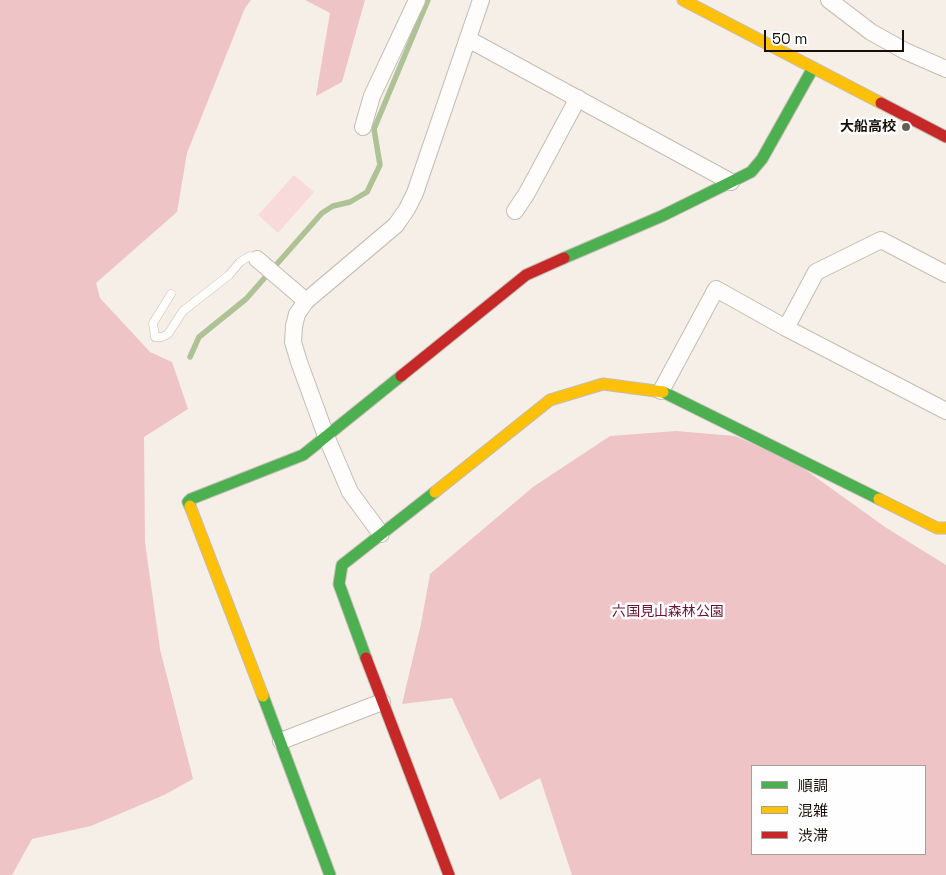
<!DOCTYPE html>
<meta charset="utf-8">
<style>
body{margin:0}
#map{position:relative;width:946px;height:875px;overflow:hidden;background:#f6efe7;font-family:"Space Grotesk","Noto Sans JP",sans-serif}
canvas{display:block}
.legend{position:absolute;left:751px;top:765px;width:175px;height:90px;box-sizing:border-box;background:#fefefe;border:1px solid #a29f9c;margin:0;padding:6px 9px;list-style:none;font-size:15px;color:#181008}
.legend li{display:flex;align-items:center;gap:10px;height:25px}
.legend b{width:25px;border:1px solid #a29f9c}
.scale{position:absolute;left:764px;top:30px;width:140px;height:22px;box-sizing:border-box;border:2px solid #181008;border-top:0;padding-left:6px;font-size:15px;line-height:18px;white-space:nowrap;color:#181008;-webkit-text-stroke:4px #fefefe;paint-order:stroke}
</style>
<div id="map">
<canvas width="946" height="875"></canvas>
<ul class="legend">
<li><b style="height:6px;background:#4caf50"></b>順調</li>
<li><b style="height:6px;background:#ffc107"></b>混雑</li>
<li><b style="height:6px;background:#c62828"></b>渋滞</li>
</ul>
<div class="scale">50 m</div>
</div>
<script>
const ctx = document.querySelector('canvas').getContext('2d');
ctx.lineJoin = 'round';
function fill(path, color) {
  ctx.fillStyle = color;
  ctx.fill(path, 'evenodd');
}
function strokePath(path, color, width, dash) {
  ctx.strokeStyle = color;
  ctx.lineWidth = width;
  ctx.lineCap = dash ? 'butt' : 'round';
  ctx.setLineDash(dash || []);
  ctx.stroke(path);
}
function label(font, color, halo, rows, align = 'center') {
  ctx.font = font + ' "Space Grotesk","Noto Sans JP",sans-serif';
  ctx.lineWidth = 5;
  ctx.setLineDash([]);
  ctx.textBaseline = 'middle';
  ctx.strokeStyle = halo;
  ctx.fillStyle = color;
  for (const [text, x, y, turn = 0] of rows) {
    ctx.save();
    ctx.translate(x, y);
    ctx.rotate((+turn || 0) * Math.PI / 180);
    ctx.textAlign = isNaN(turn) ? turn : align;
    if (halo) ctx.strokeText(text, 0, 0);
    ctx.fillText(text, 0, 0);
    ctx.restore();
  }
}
fill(new Path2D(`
 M294,175L314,192L278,233L258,215Z`), '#f8dada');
fill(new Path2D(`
 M0,0H251L245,8L187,153L177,212L96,283L100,298L150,352L172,362L188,409L144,437L145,542L160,649L193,779L164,795L91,826L32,839L12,875H0Z
 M305,0H365L342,82L316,96L330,13Z
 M676,431L735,436L796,463L885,527L946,565V875H572L540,778L500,800L452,698L402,704L421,624L430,574L533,487L610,436ZM752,766H925V854H752Z`), '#efc4c7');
strokePath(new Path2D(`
 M190,357L199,337L246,299L322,213L333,206L350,202L367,192L380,165L374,129L428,0`), '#afc296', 5.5);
const lane = new Path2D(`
 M171,294L153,323L155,337H162L168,334L183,311L229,275L240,262L250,256L257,259`);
const street = new Path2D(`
 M829,0L871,32L905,51L946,69
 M468,39L731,182
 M363,127L372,96L417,0
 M515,211L527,193L578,98
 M257,259L306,301
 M786,328L816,272L881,240L946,274
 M661,391L716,289L786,328L946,411
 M381,534L350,492L326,436L299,362L293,342L294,326L297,314L306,301L396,225L407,209L415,193L481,0
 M281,741L382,702`);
const fast = new Path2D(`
 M564,258L662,216L751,172L762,159L813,68
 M663,392L879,499
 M190,506L188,502L191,499L303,455L401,376
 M366,658L339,584L342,565L435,492
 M263,696L330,875`);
const slow = new Path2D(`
 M683,0L881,103
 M435,492L550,400L603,384L663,392
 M879,499L937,528H946
 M190,506L263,696`);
const jam = new Path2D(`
 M881,103L946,137
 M401,376L526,275L564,258
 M366,658L449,875`);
strokePath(lane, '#c3bcb4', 9);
strokePath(street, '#c3bcb4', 18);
strokePath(fast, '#c3bcb4', 13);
strokePath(slow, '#c3bcb4', 13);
strokePath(jam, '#c3bcb4', 13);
strokePath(lane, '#fefdfb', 8);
strokePath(street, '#fefdfb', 16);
strokePath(fast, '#4caf50', 11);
strokePath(slow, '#ffc107', 11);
strokePath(jam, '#c62828', 11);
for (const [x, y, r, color] of [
 [906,127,5,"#665e56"]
]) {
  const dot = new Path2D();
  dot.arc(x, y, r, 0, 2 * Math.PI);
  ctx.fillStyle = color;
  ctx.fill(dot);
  strokePath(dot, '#fefefe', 2);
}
label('bold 14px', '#181008', '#fefefe', [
 ["大船高校",896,127]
], 'right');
label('14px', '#68142e', '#fefefe', [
 ["六国見山森林公園",668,612]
]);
</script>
